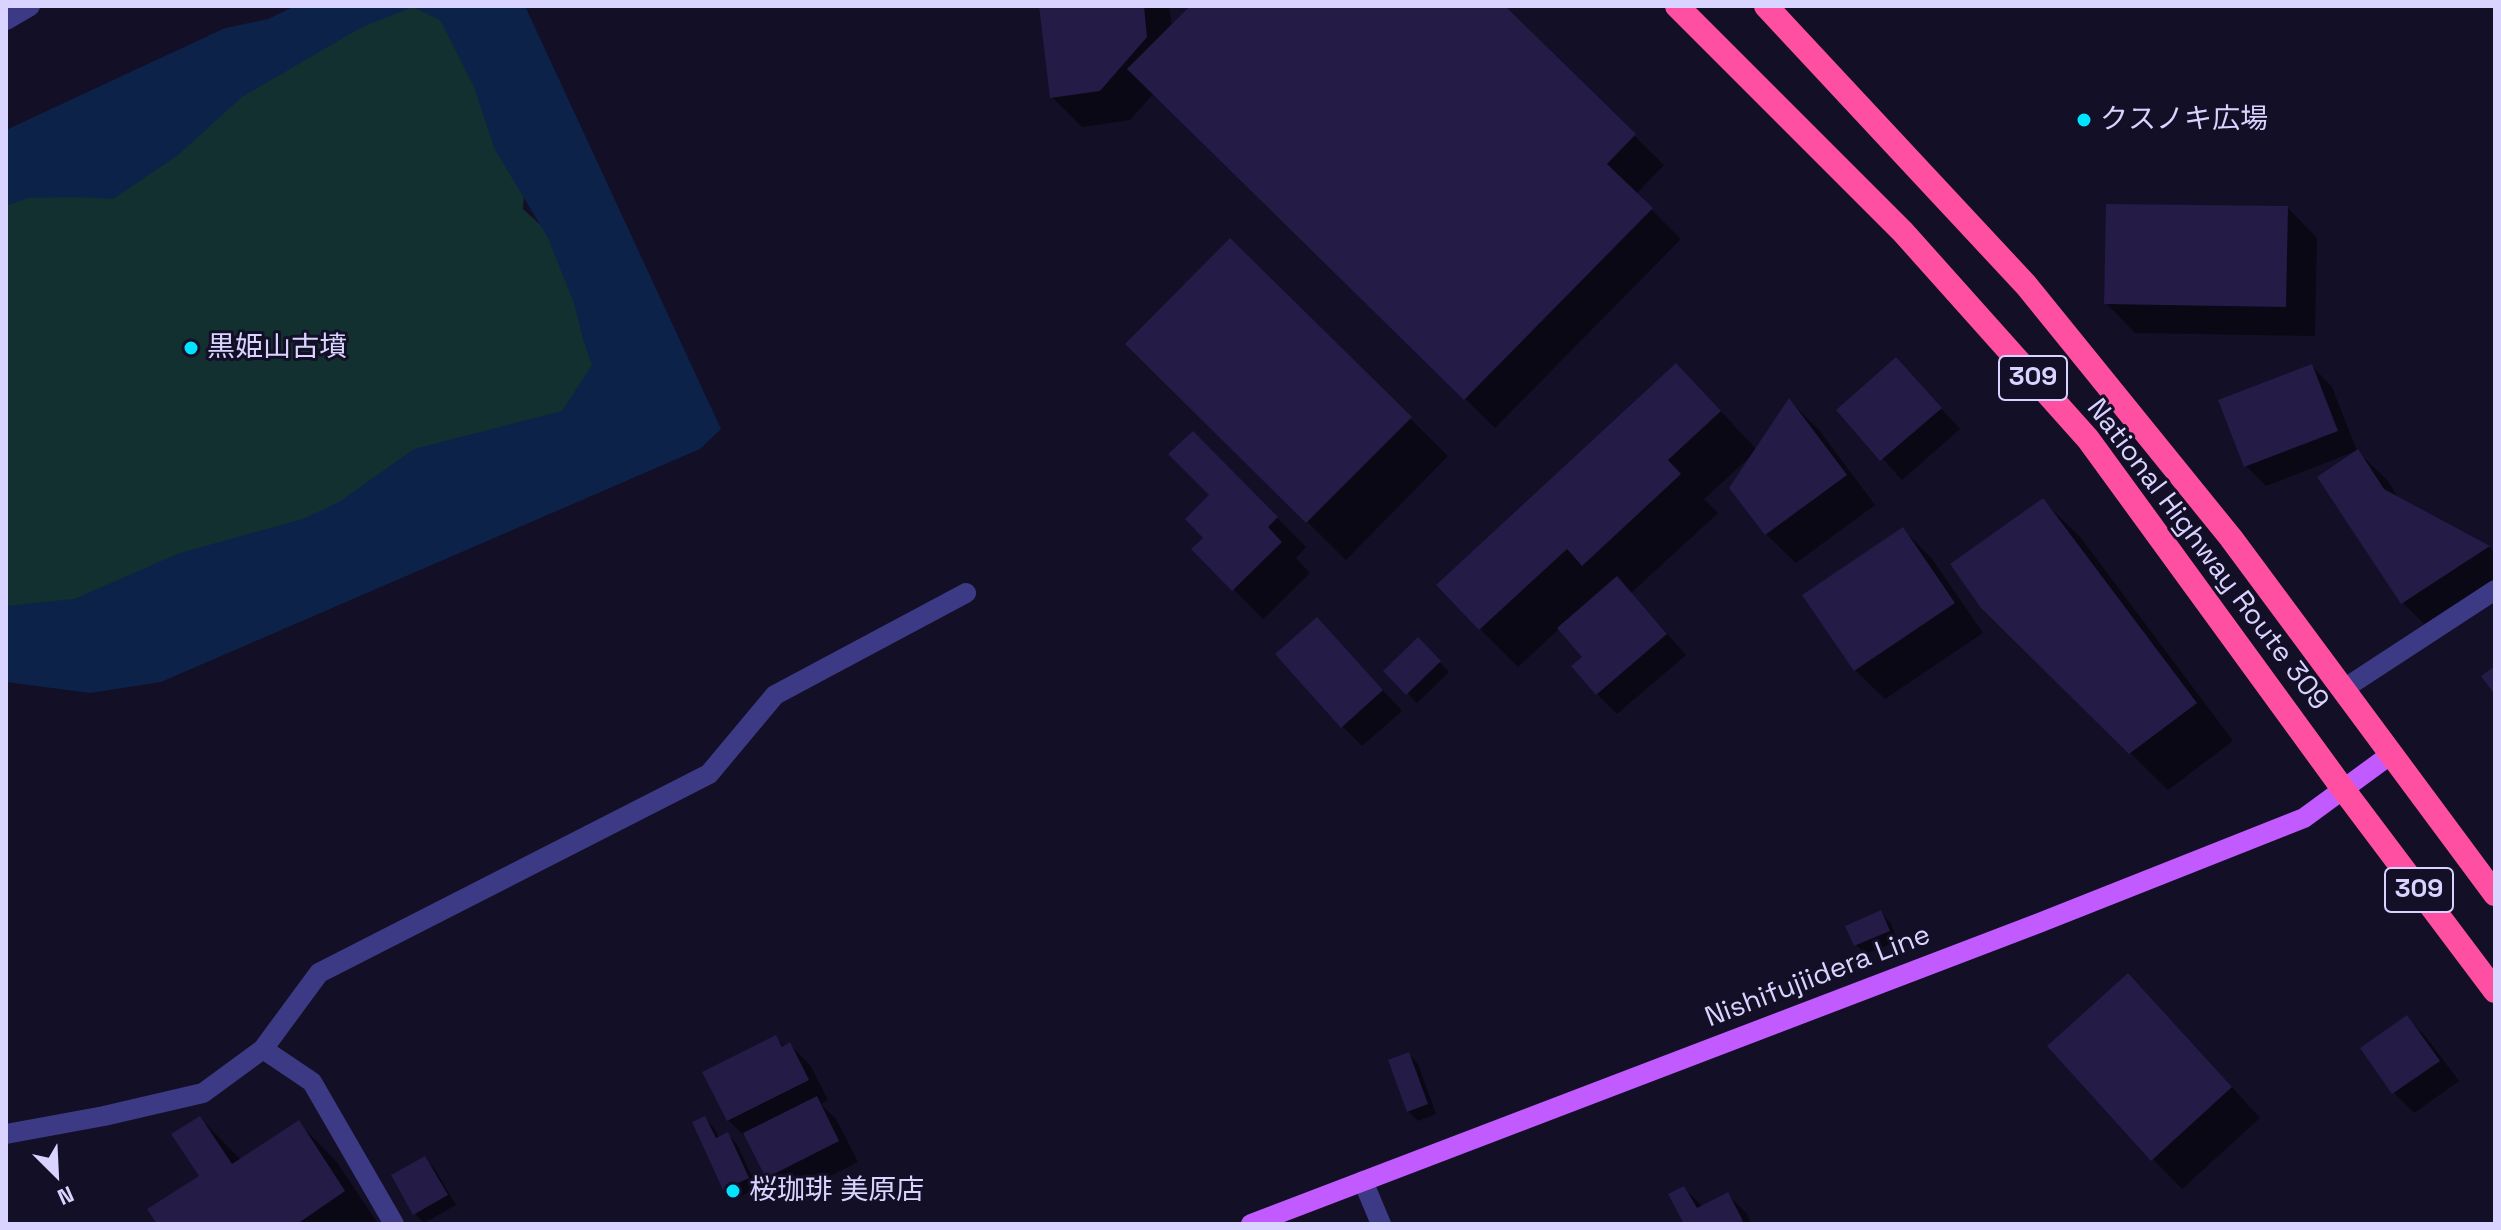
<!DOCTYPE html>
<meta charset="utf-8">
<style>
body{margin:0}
#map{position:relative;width:2501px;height:1230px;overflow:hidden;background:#130f26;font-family:"Space Grotesk",sans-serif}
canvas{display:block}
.frame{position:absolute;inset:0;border:8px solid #d9d4ff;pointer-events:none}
.north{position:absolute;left:16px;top:1134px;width:80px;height:80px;-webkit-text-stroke:6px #130f26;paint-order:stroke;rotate:156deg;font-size:22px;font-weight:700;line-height:32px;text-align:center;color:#d9d4ff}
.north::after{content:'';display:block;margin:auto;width:28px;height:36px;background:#d9d4ff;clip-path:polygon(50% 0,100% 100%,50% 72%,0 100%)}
</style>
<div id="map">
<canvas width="2501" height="1230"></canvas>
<div class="frame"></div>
<div class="north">N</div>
</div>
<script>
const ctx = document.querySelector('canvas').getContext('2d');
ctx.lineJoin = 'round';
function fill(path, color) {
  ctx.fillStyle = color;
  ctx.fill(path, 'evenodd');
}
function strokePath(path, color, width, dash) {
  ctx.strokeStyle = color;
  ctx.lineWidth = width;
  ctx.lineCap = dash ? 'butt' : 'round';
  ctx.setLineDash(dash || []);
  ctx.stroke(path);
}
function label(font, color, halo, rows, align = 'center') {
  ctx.font = font + ' "Space Grotesk","Noto Sans JP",sans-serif';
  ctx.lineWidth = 6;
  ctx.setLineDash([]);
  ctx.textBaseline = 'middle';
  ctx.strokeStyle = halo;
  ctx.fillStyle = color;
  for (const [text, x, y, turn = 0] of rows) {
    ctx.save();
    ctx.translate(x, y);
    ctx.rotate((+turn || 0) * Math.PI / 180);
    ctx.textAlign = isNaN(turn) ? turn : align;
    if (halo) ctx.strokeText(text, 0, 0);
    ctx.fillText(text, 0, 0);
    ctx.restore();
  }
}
fill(new Path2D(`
 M369,6H428L472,24L527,156L523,209L579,260L616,392L366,520L6,618V188Z`), '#12302f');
fill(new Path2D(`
 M295,6H525L721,429L700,449L161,682L90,693L6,682V606L74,599L180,553L303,519L339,502L414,449L562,411L592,365L583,339L574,303L548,238L494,148L474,87L440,20L413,7L362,27L242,97L177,156L113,199L76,197L28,198L6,206V130L225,28L268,19Z`), '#0c2248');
fill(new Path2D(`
 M1041,6H1169L1172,27L1193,6H1502L1664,165L1636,194L1681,239L1495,428L1154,93L1130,120L1082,127L1052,97Z
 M2288,208L2317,238L2315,336L2135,333L2106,303Z
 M1230,241L1448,456L1346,560L1128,344Z
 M1896,359L1960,429L1902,480L1839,410Z
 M2312,366L2332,387L2357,451L2388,481L2399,499L2489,547L2495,553V591L2432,632L2403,603L2356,451L2266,486L2245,465Z
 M1790,401L1819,430L1875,505L1796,563L1766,534L1752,455L1704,499L1718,513L1631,593L1686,655L1617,714L1597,694L1585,657L1560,628L1518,667L1480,629L1713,403L1757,450Z
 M1193,433L1306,547L1296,558L1310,573L1263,619L1194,549L1206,538L1212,495Z
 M2043,501L2081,538L2233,741L2168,790L1982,606Z
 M1903,529L1932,559L1983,633L1885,699L1855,670Z
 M1337,640L1402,711L1362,746L1342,726Z
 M1418,640L1449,672L1417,703L1386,671Z
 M1880,912L1890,922L1898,941L1866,954L1856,945Z
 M2157,1005L2260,1118L2182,1189L2153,1159Z
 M2406,1017L2426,1037L2459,1081L2414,1113L2394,1093L2362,1049Z
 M776,1038L785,1047L790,1045L810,1065L828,1100L821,1104L836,1119L858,1162L788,1197L768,1176L750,1141L728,1120Z
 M1409,1054L1418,1064L1436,1114L1418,1121L1408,1111Z
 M200,1118L241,1160L299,1123L336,1161L378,1224H160L201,1177Z
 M705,1118L714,1128L719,1138L727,1134L737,1144L757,1188L735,1199L725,1189Z
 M424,1158L434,1168L456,1205L424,1223L415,1214Z
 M1684,1188L1703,1207L1727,1194L1747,1214L1752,1224H1686Z`), '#0007');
fill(new Path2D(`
 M1039,6H1144L1147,37L1100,91L1050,98Z
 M1190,6H1505L1636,134L1607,164L1653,208L1464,400L1127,69Z
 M2106,204L2288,206L2286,307L2104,304Z
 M1230,238L1412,417L1306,523L1125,344Z
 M1896,357L1942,408L1880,461L1836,410Z
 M1676,363L1721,411L1668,460L1681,474L1582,566L1567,549L1479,630L1436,585Z
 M2312,364L2338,431L2244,467L2218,400Z
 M1789,398L1847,475L1765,535L1729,488Z
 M1193,431L1278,517L1268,527L1282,542L1232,591L1191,549L1203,538L1185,519L1209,495L1168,454Z
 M2358,449L2384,489L2490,546L2401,604L2317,477Z
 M2043,498L2197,703L2129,754L1981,608L1950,564Z
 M1903,527L1955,603L1854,671L1802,595Z
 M1617,576L1667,634L1596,695L1571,666L1582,657L1557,628Z
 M1317,617L1383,690L1341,728L1275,654Z
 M1418,637L1441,661L1406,695L1383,671Z
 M2495,666V695L2481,676Z
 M1881,910L1890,931L1854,946L1845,926Z
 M2128,973L2232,1087L2151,1161L2047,1046Z
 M2407,1015L2440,1061L2392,1094L2360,1048Z
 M776,1035L782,1047L790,1042L809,1080L727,1121L702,1072Z
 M1409,1052L1428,1104L1407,1112L1388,1060Z
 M817,1096L839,1141L766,1178L743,1133Z
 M200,1116L232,1164L299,1120L345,1191L297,1224H157L147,1209L199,1176L171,1134Z
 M705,1116L716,1138L728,1132L749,1178L723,1190L692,1122Z
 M425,1156L448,1195L413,1215L391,1175Z
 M1684,1186L1697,1208L1728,1192L1743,1221L1737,1224H1684L1668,1194Z`), '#241b47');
strokePath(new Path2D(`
 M6,20L30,6
 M2342,690L2495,590
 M263,1049L312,1082L394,1224
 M6,1134L104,1116L203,1093L263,1049L319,973L709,774L775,695L966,593
 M1363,1181L1381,1224`), '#3d3a85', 20);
strokePath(new Path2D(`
 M1251,1224L2039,923L2304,818L2390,755`), '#c25bff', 20);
strokePath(new Path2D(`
 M1677,6L1903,232L2088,439L2343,789L2495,991
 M1766,6L2026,285L2231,538L2495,894`), '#ff4fa3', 24);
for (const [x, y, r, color] of [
 [2084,120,8,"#00e5ff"],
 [191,348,8,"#00e5ff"],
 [733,1191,8,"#00e5ff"]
]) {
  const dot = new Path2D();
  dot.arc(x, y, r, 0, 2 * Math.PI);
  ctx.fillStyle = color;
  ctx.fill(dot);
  strokePath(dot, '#130f26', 3);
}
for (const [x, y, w] of [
 [2033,378,68],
 [2419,890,68]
]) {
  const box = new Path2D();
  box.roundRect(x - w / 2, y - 22, w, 44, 6);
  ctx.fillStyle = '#130f26';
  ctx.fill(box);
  strokePath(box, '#d9d4ff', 2);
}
label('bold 26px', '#d9d4ff', null, [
 ["309",2033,378],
 ["309",2419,890]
]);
label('28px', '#d9d4ff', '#130f26', [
 ["クスノキ広場",2100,120],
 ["黒姫山古墳",207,348],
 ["桜珈琲 美原店",749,1191]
], 'left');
label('28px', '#d9d4ff', '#130f26', [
 ["National Highway Route 309",2207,555,53],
 ["Nishifujiidera Line",1818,977,-21]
]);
</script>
